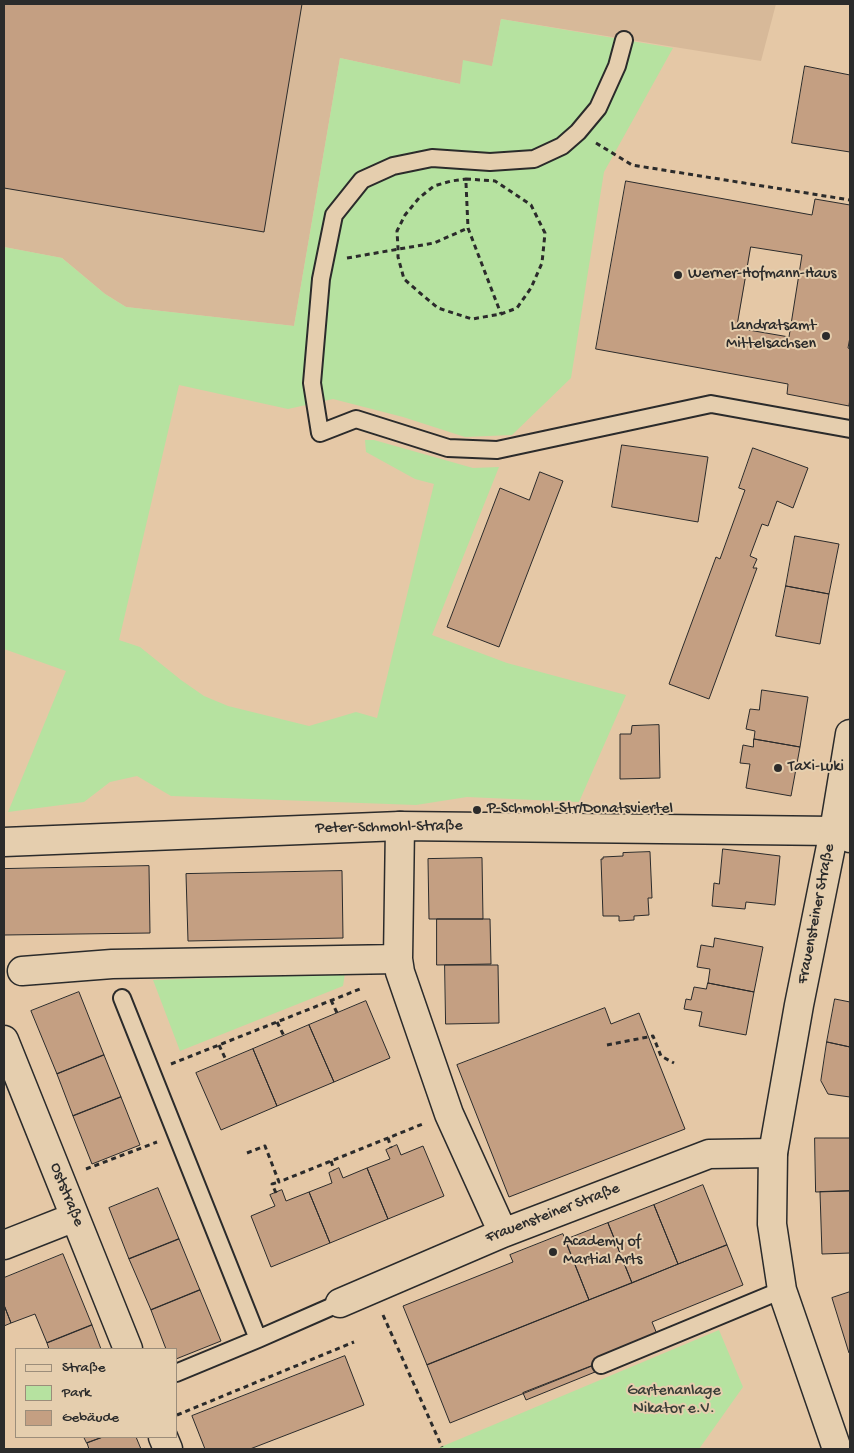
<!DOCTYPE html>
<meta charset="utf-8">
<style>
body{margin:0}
#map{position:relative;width:854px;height:1453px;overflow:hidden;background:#e5c8a6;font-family:"Gochi Hand",sans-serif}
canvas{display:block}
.frame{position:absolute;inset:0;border:5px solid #2b2b2b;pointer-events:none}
.legend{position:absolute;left:15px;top:1348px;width:162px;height:90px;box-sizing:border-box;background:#e5ceae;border:1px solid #9b8d7a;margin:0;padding:6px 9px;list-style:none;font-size:15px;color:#2b2b2b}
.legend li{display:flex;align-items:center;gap:10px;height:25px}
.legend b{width:25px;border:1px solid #9b8d7a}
</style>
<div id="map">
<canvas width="854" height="1453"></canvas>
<div class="frame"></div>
<ul class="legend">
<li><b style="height:6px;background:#e5ceae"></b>Straße</li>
<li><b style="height:14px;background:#b6e2a0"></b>Park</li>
<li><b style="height:14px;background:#c49f82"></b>Gebäude</li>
</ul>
</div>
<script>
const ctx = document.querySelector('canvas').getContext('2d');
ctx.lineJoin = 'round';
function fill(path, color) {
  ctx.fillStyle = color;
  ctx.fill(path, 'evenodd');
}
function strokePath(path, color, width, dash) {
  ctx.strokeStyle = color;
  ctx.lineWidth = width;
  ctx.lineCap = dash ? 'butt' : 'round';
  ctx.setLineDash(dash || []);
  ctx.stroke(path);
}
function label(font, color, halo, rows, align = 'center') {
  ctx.font = font + ' "Gochi Hand",sans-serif';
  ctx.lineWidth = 4;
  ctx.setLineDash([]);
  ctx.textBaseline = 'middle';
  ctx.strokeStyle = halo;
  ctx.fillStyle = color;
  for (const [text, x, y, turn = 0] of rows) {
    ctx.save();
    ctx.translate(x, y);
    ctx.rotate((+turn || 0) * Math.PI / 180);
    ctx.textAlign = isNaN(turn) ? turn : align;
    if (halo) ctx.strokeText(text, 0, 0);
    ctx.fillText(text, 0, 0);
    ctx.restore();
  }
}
fill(new Path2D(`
 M4,4H776L761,61L501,19L492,67L460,84L340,58L294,326L126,307L105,294L62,258L4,247Z`), '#d7b999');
fill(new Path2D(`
 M501,19L673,48L604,172L571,378L512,435L465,437L403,417L333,399L288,409L179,385L119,640L140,647L181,680L204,696L228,706L309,726L356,712L377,718L434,484L415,479L366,452L365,440H374L473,468L499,467L432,635L507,663L626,695L579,802L467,797L416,805L171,796L137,776L110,782L84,802L8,812L66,671L4,649V247L62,258L105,294L126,307L294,326L340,58L460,84L463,60L492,66Z
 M345,973L343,986L180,1051L153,980Z
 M719,1330L743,1387L699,1449H436Z`), '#b6e2a0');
const building = new Path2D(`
 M4,4H302L264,232L4,188Z
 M805,66L850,75V152L792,143Z
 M626,181L812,215L815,199L850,205V337L848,348L850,349V398L849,406L787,394L788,384L596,349ZM751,247L802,255L789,337L737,328Z
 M622,445L708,457L698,522L612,507Z
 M753,448L808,468L793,508L777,501L768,526L762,524L750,556L757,559L753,568H757L709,699L669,684L716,557L720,559L745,490L739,488Z
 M540,472L563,481L499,647L447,627L500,488L529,500Z
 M795,536L839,544L829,594L786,586Z
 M786,586L829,594L820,644L776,636Z
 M762,690L808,697L800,747L754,739L755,731L746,729L750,709L759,710Z
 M659,725L660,778L620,779V734H631L632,726Z
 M754,739L800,747L791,796L746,788L750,764L740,763L743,745L753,747Z
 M723,849L780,856L775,905L746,902L745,909L712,906L714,883L719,884Z
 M650,852L652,898H648L649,915L634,916V920L619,921V916H603L601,859H603V857L623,856V853Z
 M482,858L483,919H429L428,859Z
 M149,866L150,933L4,935V869Z
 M342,871L343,938L188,941L186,874Z
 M437,919H490L491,964L437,965Z
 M715,938L763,947L754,992L708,983L710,969L697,967L701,945L713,947Z
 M445,965H498L499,1023L446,1024Z
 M708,983L754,992L746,1035L699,1026L702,1012L684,1009L686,999L691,1000L694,987L706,989Z
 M79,992L104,1055L57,1074L31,1011Z
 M835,999L850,1002V1047L827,1042Z
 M366,1001L390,1058L334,1082L309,1025Z
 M605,1008L611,1024L639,1013L685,1129L509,1197L457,1065Z
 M309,1025L334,1082L277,1106L253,1049Z
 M827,1042L850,1047V1097L828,1094L821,1081Z
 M253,1049L277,1106L221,1130L196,1073Z
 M104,1055L121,1097L73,1116L57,1074Z
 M121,1097L140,1145L92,1164L73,1116Z
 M815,1138H850V1191L816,1192Z
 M397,1145L401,1155L423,1146L444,1196L388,1219L367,1168L390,1159L386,1150Z
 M339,1168L343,1178L367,1168L388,1219L330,1243L309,1192L332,1183L329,1173Z
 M703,1185L727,1245L678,1264L654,1205Z
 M158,1188L179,1239L129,1259L109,1208Z
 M282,1190L286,1201L309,1192L330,1243L271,1267L251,1216L275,1206L270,1195Z
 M850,1191V1253L822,1254L820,1192Z
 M654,1205L678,1264L632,1283L608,1223Z
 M608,1223L632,1283L589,1300L565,1240Z
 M563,1234L589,1300L427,1365L403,1306L513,1262L510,1255Z
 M179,1239L200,1290L151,1310L129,1259Z
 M727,1245L743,1285L652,1322L659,1339L450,1423L427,1365Z
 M63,1254L92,1325L47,1343L35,1314L11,1323L4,1305V1278Z
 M200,1290L221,1341L176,1359V1349H166L151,1310Z
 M850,1292V1353H849L832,1298Z
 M4,1305L11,1323L4,1326Z
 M92,1325L101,1349H49L47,1343Z
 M345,1356L364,1405L250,1449H205L192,1416Z
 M597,1364L600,1370L526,1400L523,1393Z
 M84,1437H103L87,1443Z
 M103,1437H136L141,1449H89L87,1443Z`);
fill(building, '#c49f82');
strokePath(building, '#2b2b2b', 1);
const service = new Path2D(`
 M624,40L617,66L598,108L578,132L562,146L534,159L490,162L432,158L393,166L362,180L334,215L321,279L312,383L320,433L356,419L448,448L497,450L711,404L850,429
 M122,998L258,1339
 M601,1365L782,1290
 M176,1373L258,1339L340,1303`);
const minor = new Path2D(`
 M400,826L398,959L400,972L449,1114L503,1233
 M22,971L112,964L398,959
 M4,1040L128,1349
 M4,1245L75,1217
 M340,1303L503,1233L709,1154L773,1153
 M163,1437L168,1449`);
const tertiary = new Path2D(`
 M4,842L400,826L834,831L850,838`);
const secondary = new Path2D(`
 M837,1449L782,1290L772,1224L773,1153L799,1005L834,831L850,734`);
strokePath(service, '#2b2b2b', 20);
strokePath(minor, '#2b2b2b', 31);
strokePath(tertiary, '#2b2b2b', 31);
strokePath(secondary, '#2b2b2b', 31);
strokePath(new Path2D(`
 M596,143L632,165L850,200
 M466,179L495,181L531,205L545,233L542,263L531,288L517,308L501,314L472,319L438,308L420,293L404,279L398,257V248L397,231L405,215L419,198L434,186L451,181Z
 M466,183L468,228L501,314
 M347,258L434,243L468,228
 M331,1000L337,1013
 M277,1022L284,1036
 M219,1045L226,1060
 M607,1045L653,1036L661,1056L674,1063
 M171,1064L360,989
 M388,1138L391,1148
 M247,1153L265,1146L279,1182L425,1123
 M331,1161L334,1170
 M86,1169L157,1142
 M276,1193L272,1184L279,1182
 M383,1315L442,1447
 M177,1415L354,1342`), '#2b2b2b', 3, [5, 4]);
strokePath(service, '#e5ceae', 16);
strokePath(minor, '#e5ceae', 28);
strokePath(tertiary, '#e5ceae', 28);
strokePath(secondary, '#e5ceae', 28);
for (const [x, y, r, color] of [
 [678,275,5,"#2b2b2b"],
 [826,336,5,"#2b2b2b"],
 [778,768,5,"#2b2b2b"],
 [477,810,5,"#2b2b2b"],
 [553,1252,5,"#2b2b2b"]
]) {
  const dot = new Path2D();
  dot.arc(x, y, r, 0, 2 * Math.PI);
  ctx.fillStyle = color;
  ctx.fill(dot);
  strokePath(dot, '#e5ceae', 2);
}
label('16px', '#2b2b2b', '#e5ceae', [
 ["Werner-Hofmann-Haus",688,275],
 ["Landratsamt",816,327,"right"],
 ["Mittelsachsen",816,345,"right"],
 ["Taxi-Luki",788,768],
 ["P-Schmohl-Str/Donatsviertel",487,810],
 ["Academy of",563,1243],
 ["Martial Arts",563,1261]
], 'left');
label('16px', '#2b2b2b', '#e5ceae', [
 ["Peter-Schmohl-Straße",389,828,-1],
 ["Frauensteiner Straße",817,914,-79],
 ["Oststraße",66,1195,68],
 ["Frauensteiner Straße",553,1214,-21]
]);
label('16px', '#393d37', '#e5ceae', [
 ["Gartenanlage",674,1392],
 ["Nikator e.V.",674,1410]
]);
</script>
